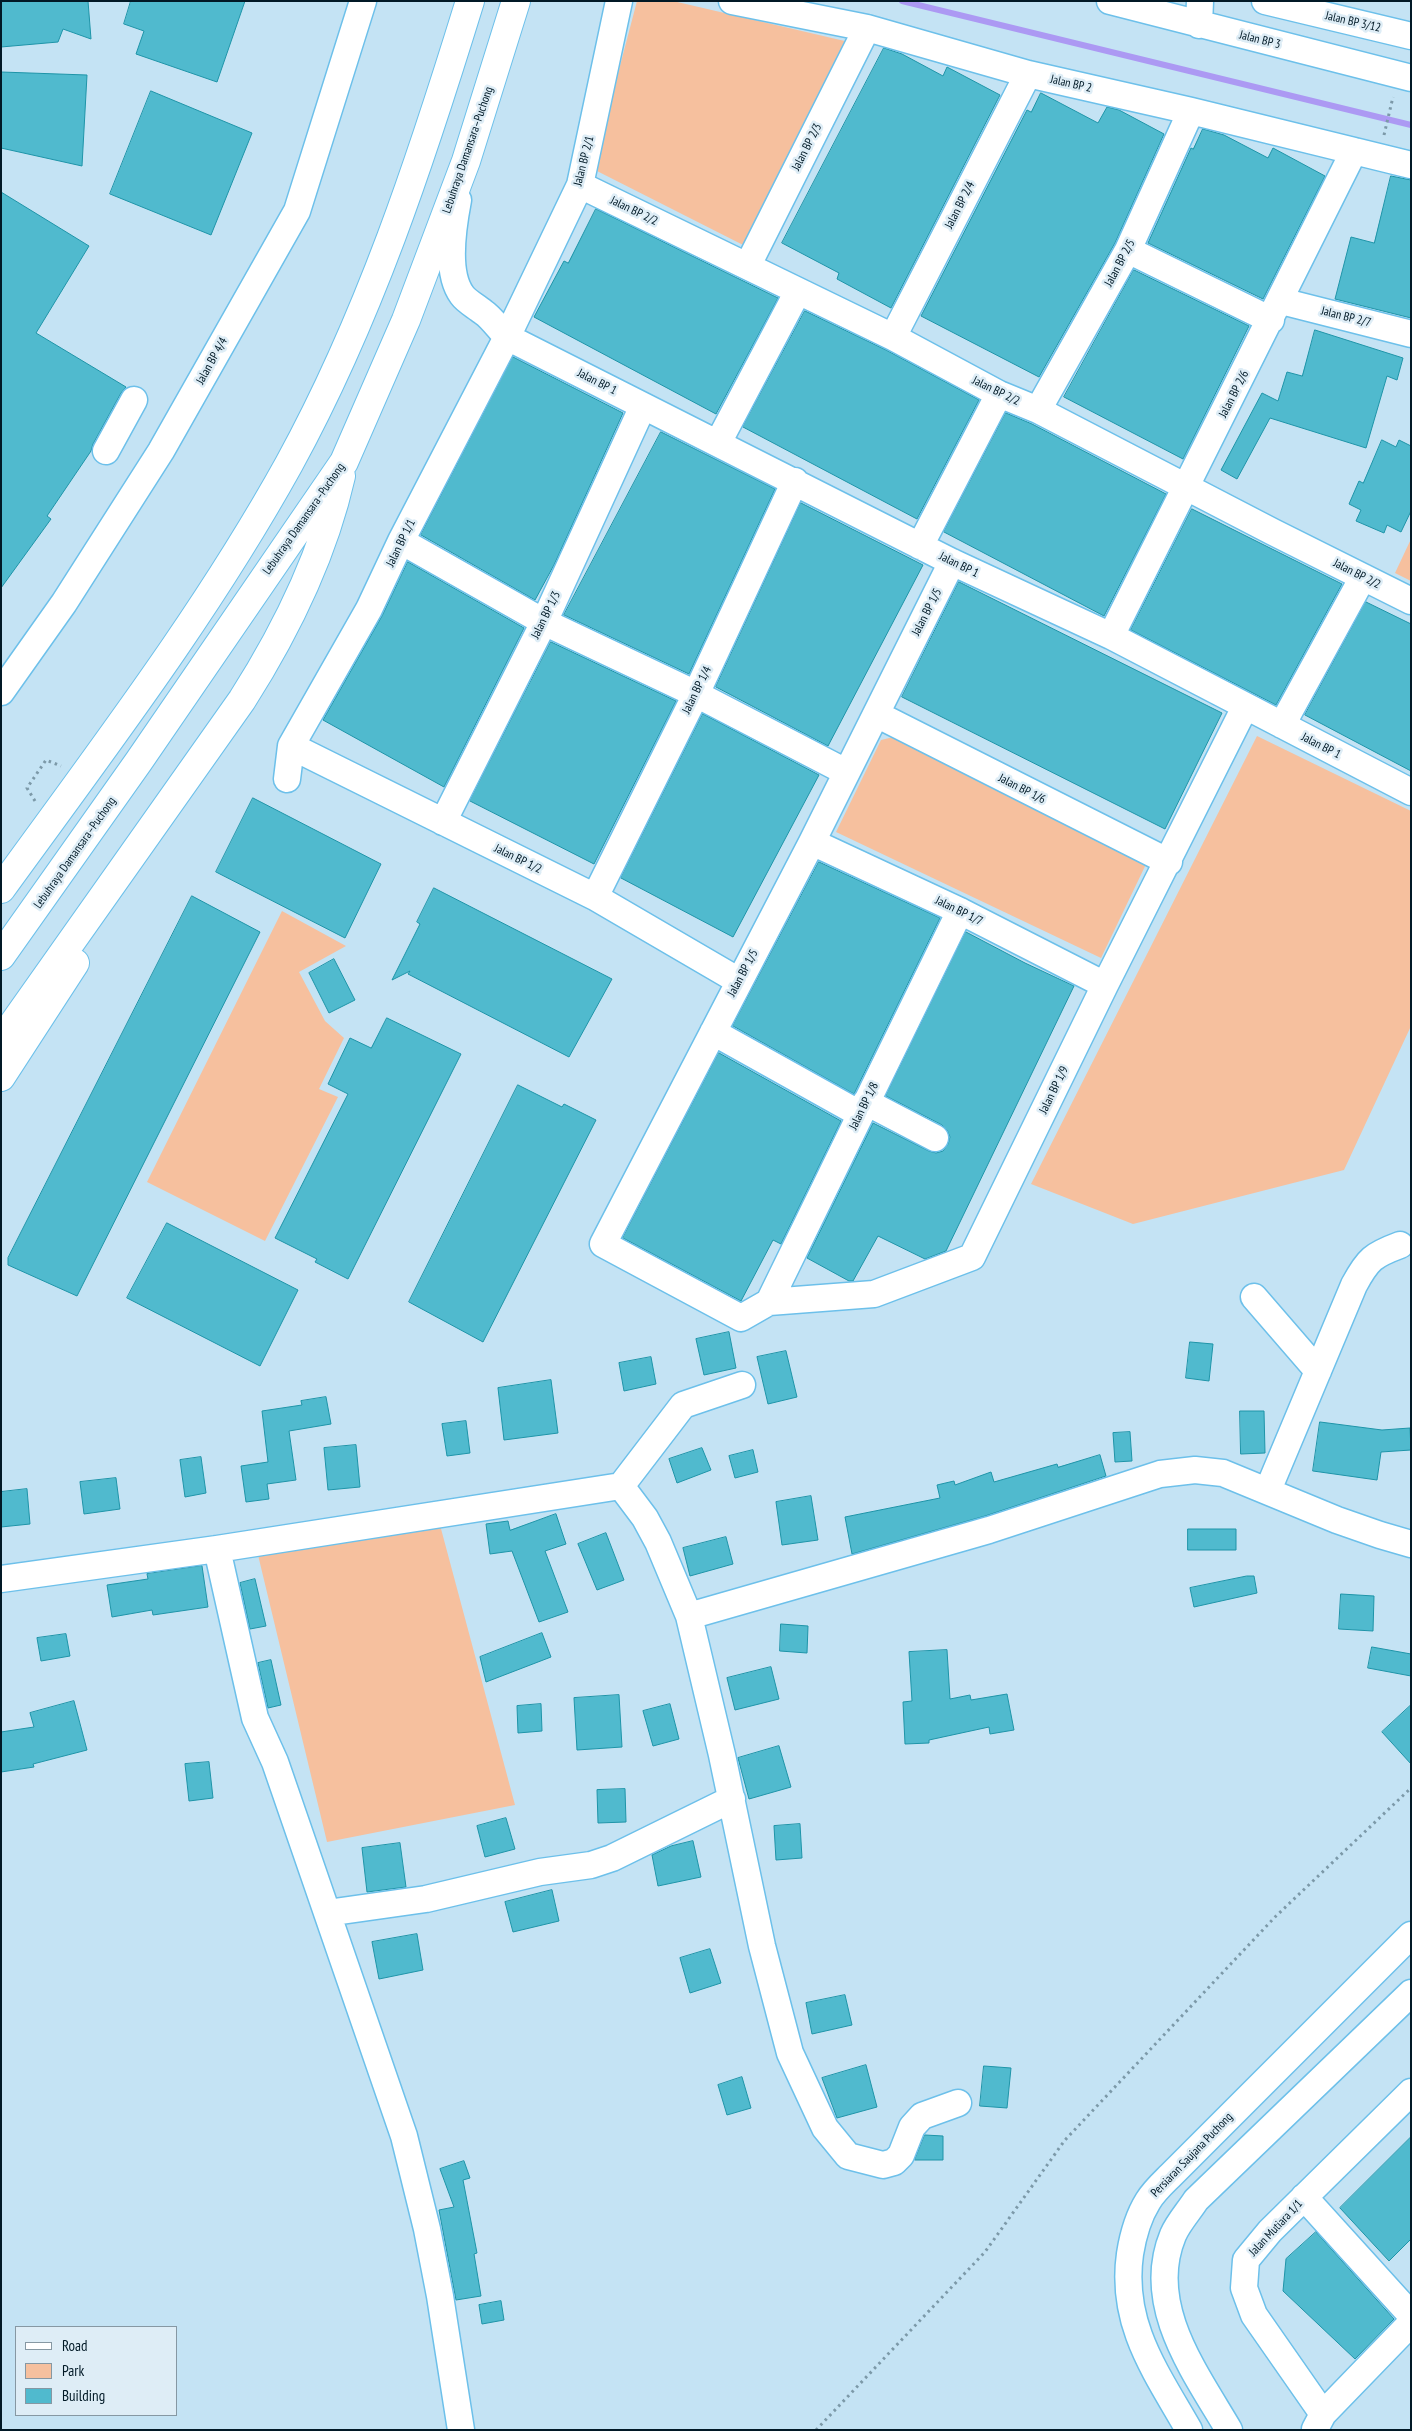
<!DOCTYPE html>
<meta charset="utf-8">
<style>
body{margin:0}
#map{position:relative;width:1412px;height:2431px;overflow:hidden;background:#c4e3f4;font-family:"PT Sans Narrow",sans-serif}
canvas{display:block}
.frame{position:absolute;inset:0;border:2px solid #011926;pointer-events:none}
.legend{position:absolute;left:15px;top:2326px;width:162px;height:90px;box-sizing:border-box;background:#deedf6;border:1px solid #8698a3;margin:0;padding:6px 9px;list-style:none;font-size:15px;color:#011926}
.legend li{display:flex;align-items:center;gap:10px;height:25px}
.legend b{width:25px;border:1px solid #8698a3}
</style>
<div id="map">
<canvas width="1412" height="2431"></canvas>
<div class="frame"></div>
<ul class="legend">
<li><b style="height:6px;background:#fff"></b>Road</li>
<li><b style="height:14px;background:#f6c09e"></b>Park</li>
<li><b style="height:14px;background:#50bace"></b>Building</li>
</ul>
</div>
<script>
const ctx = document.querySelector('canvas').getContext('2d');
ctx.lineJoin = 'round';
function fill(path, color) {
  ctx.fillStyle = color;
  ctx.fill(path, 'evenodd');
}
function strokePath(path, color, width, dash) {
  ctx.strokeStyle = color;
  ctx.lineWidth = width;
  ctx.lineCap = dash ? 'butt' : 'round';
  ctx.setLineDash(dash || []);
  ctx.stroke(path);
}
function label(font, color, halo, rows, align = 'center') {
  ctx.font = font + ' "PT Sans Narrow",sans-serif';
  ctx.lineWidth = 5;
  ctx.setLineDash([]);
  ctx.textBaseline = 'middle';
  ctx.strokeStyle = halo;
  ctx.fillStyle = color;
  for (const [text, x, y, turn = 0] of rows) {
    ctx.save();
    ctx.translate(x, y);
    ctx.rotate((+turn || 0) * Math.PI / 180);
    ctx.textAlign = isNaN(turn) ? turn : align;
    if (halo) ctx.strokeText(text, 0, 0);
    ctx.fillText(text, 0, 0);
    ctx.restore();
  }
}
fill(new Path2D(`
 M637,1H673L849,42L751,249L593,169Z
 M1411,539V581L1395,573Z
 M906,734L1149,858L1101,958L836,832L881,740Z
 M1257,736L1411,811V1026L1344,1170L1133,1224L1031,1184Z
 M282,911L346,946L299,972L325,1021L344,1038L319,1089L338,1097L265,1241L147,1182Z
 M440,1525L515,1805L327,1842L258,1555Z`), '#f6c09e');
strokePath(new Path2D(`
 M902,1L1411,125`), '#ac99f3', 6);
const building = new Path2D(`
 M1,1H88L91,39L63,29L58,42L1,47Z
 M131,1H245L217,82L136,54L144,31L124,24Z
 M884,48L902,54L943,76L947,67L1000,95L891,308L837,279L839,273L782,243Z
 M1,72L87,75L82,166L1,148Z
 M151,91L252,133L211,235L110,194Z
 M1041,93L1098,123L1107,107L1119,110L1164,134L1115,243L1039,377L921,316L1027,110L1031,112Z
 M1203,129L1224,135L1268,158L1273,148L1325,176L1263,299L1148,243L1191,148L1193,149Z
 M1391,176L1411,180V318L1335,299L1351,237L1374,243Z
 M1,192L89,246L36,333L126,387L121,393L93,444L91,451L47,516L51,519L1,588Z
 M596,209L778,298L716,414L534,317L564,261L568,263Z
 M1134,270L1249,326L1183,459L1064,397Z
 M805,311L886,350L979,400L917,519L743,427Z
 M1315,330L1403,358L1397,380L1387,376L1366,448L1270,418L1237,479L1221,470L1262,393L1278,401L1287,372L1302,376Z
 M513,357L623,413L554,565L535,600L421,535Z
 M1006,413L1032,424L1166,494L1104,616L944,532Z
 M661,432L775,489L689,674L564,615Z
 M1382,440L1396,447L1399,440L1411,446V511L1401,532L1387,525L1384,533L1356,521L1361,510L1349,504L1359,481L1363,483Z
 M801,503L923,565L828,746L716,687Z
 M1192,509L1342,584L1276,705L1131,630Z
 M408,562L524,628L444,787L323,720L382,616Z
 M959,582L1222,713L1165,829L902,697Z
 M1366,602L1411,624V771L1305,715Z
 M551,642L676,701L594,864L470,801Z
 M703,714L819,775L733,937L621,878Z
 M253,798L381,864L345,938L216,872Z
 M819,862L940,918L854,1094L733,1026Z
 M434,888L612,979L569,1057L408,974L410,971L392,980L420,924L417,922Z
 M192,896L260,932L77,1296L8,1265V1258Z
 M966,932L1025,963L1074,986L946,1251L925,1259L878,1236L853,1281H849L807,1258L873,1123L929,1151L936,1153L943,1151L948,1144L950,1137L947,1130L942,1125L886,1096Z
 M334,959L355,1000L329,1013L309,973Z
 M387,1018L461,1054L348,1279L315,1262L317,1259L275,1238L348,1094L328,1084L350,1038L371,1048Z
 M719,1053L841,1121L781,1244L773,1240L741,1301L623,1238Z
 M518,1085L562,1107L564,1104L596,1120L483,1342L409,1302Z
 M167,1223L298,1290L260,1366L127,1298Z
 M729,1332L736,1368L704,1375L696,1339Z
 M1190,1342L1213,1344L1209,1381L1186,1378Z
 M786,1351L797,1397L768,1404L757,1357Z
 M651,1357L656,1384L624,1391L619,1363Z
 M551,1380L558,1433L504,1440L498,1388Z
 M326,1397L331,1424L289,1431L296,1480L267,1484L269,1499L246,1502L241,1466L268,1462L262,1411L302,1405L301,1401Z
 M1240,1411H1264L1265,1453L1241,1454Z
 M466,1421L470,1453L447,1456L442,1424Z
 M1320,1422L1382,1430L1410,1428L1411,1450L1381,1452L1377,1480L1313,1471Z
 M1130,1432L1132,1461L1115,1462L1113,1433Z
 M356,1445L360,1487L328,1490L324,1448Z
 M702,1448L711,1470L677,1483L669,1459Z
 M753,1450L758,1472L735,1478L729,1456Z
 M1100,1455L1106,1476L985,1516L852,1554L845,1517L940,1498L937,1485L954,1481L955,1485L991,1472L994,1482L1057,1464L1058,1467Z
 M201,1457L206,1493L185,1497L180,1460Z
 M116,1478L120,1509L84,1514L80,1482Z
 M27,1489L30,1524L1,1527V1492Z
 M811,1496L818,1540L782,1545L776,1502Z
 M556,1514L566,1544L545,1551L568,1612L539,1622L512,1551L490,1554L486,1524L508,1521L510,1530Z
 M1188,1529H1236V1550H1188Z
 M606,1533L624,1580L597,1590L578,1544Z
 M726,1537L733,1564L690,1576L683,1548Z
 M202,1566L208,1607L153,1615L152,1610L112,1617L107,1585L148,1579L147,1574Z
 M1247,1576H1254L1257,1593L1194,1607L1190,1588Z
 M255,1579L266,1626L250,1629L240,1583Z
 M1341,1594L1374,1596L1373,1631L1339,1629Z
 M781,1624L808,1626L807,1653L780,1651Z
 M542,1633L551,1657L486,1682L480,1657Z
 M66,1634L70,1656L41,1661L37,1638Z
 M1372,1647L1411,1654V1676L1368,1668Z
 M947,1650L950,1699L970,1695L971,1700L1007,1694L1014,1730L990,1734L989,1727L929,1740V1743L905,1744L903,1702L912,1701L909,1652Z
 M271,1660L281,1705L268,1708L258,1663Z
 M771,1667L779,1699L735,1710L727,1678Z
 M619,1695L622,1747L577,1750L574,1698Z
 M74,1701L87,1750L33,1764L34,1767L1,1772V1732L34,1727L30,1713Z
 M541,1704L542,1731L518,1733L517,1706Z
 M670,1704L679,1739L653,1746L643,1711Z
 M1411,1705V1764L1382,1732Z
 M779,1746L791,1787L749,1799L738,1758Z
 M209,1762L213,1798L189,1801L185,1764Z
 M625,1789L626,1822L598,1823L597,1790Z
 M506,1818L515,1849L485,1857L477,1826Z
 M800,1824L802,1858L776,1860L774,1826Z
 M693,1841L701,1877L658,1886L652,1855L671,1846Z
 M400,1843L406,1887L367,1892L362,1848Z
 M552,1890L559,1921L513,1932L505,1902Z
 M417,1934L423,1970L379,1979L372,1942Z
 M710,1949L721,1983L690,1993L680,1958Z
 M845,1995L852,2025L812,2034L806,2003Z
 M866,2065L877,2107L837,2118L822,2078Z
 M984,2066L1011,2068L1007,2108L980,2106Z
 M742,2077L751,2108L727,2115L718,2085Z
 M925,2135L943,2136V2160H915Z
 M1411,2137V2239L1389,2261L1340,2208Z
 M464,2161L470,2178L463,2180L477,2253L474,2254L481,2296L456,2300L439,2210L454,2207L440,2169Z
 M1316,2232L1394,2319L1355,2359L1283,2291L1286,2259Z
 M501,2301L504,2320L482,2324L479,2305Z`);
fill(building, '#50bace');
strokePath(building, '#1e94a8', 1);
const minor = new Path2D(`
 M732,1L867,28L1028,74L1191,111L1411,165
 M1110,1L1411,78
 M1265,1L1411,36
 M1199,25L1200,1
 M580,185L893,337L999,394L1038,410L1273,532L1411,601
 M458,200C453,226 445,272 462,295C467,302 476,306 483,312C492,318 499,329 507,337L952,562L1111,636L1411,792
 M1128,250L1271,320
 M748,265L867,28
 M1281,301L1411,334
 M893,337L1028,74
 M1038,410L1128,250L1191,111
 M718,443L798,291
 M106,451L134,400
 M401,541L544,622L696,694L846,772
 M920,546L999,394
 M952,562L812,842L603,1244L741,1318L769,1302L874,1294L972,1257L1105,985L1245,707
 M1111,636L1354,151
 M1,692L64,603L161,451L297,211L363,1
 M876,714L1169,862
 M1282,725L1363,577
 M291,746L595,897L739,981
 M287,779L291,746L369,609L401,541L507,337L580,185L619,1
 M443,822L544,622L643,406
 M812,842L960,911L1105,985
 M595,897L696,694L795,481
 M713,1032L860,1114
 M866,1102L935,1138
 M1254,1297L1318,1371
 M769,1302L960,911
 M621,1486L683,1405L742,1385
 M1268,1490L1354,1285C1368,1259 1373,1255 1400,1245
 M217,1549L255,1718L275,1762L404,2136L427,2229L440,2296L461,2430
 M1,1579L217,1549L621,1486L645,1518L658,1542L689,1616L989,1530L1160,1474L1195,1470L1223,1473L1337,1520L1380,1535L1411,1544
 M689,1616L722,1755L762,1946L790,2053L825,2128L848,2156L883,2165L894,2162L901,2155L912,2127L922,2116L958,2103
 M327,1913L426,1899L540,1872L591,1865L612,1858L732,1799
 M1304,2197L1411,2315
 M1323,2414L1254,2315L1244,2288L1246,2260L1270,2231L1411,2092
 M1315,2429L1323,2414L1411,2323
 M1189,2430C1156,2372 1120,2324 1130,2254C1133,2235 1138,2217 1148,2201C1154,2191 1163,2183 1171,2175L1411,1935
 M1229,2430C1195,2372 1144,2305 1173,2235C1178,2223 1189,2211 1196,2200L1411,1993`);
const highway = new Path2D(`
 M1,889C101,751 206,614 289,464C369,318 421,160 470,1
 M1,956L139,761L344,462L406,320L466,161L516,1
 M1,1041L242,700C286,631 323,556 341,476
 M1,1077L75,963`);
strokePath(minor, '#6dc0ea', 29);
strokePath(highway, '#6dc0ea', 30);
strokePath(new Path2D(`
 M1384,135L1393,97
 M35,801L27,788L46,760L61,766
 M816,2430L985,2252L1065,2140L1275,1917L1411,1788`), '#7c99a8', 3, [2.5, 4]);
strokePath(minor, '#fff', 26);
strokePath(highway, '#fff', 28);
label('12px', '#011926', '#deedf6', [
 ["Jalan BP 3/12",1353,22,13],
 ["Jalan BP 3",1260,40,14],
 ["Jalan BP 2",1071,84,13],
 ["Jalan BP 2/3",807,147,-63],
 ["Lebuhraya Damansara–Puchong",468,150,-71],
 ["Jalan BP 2/1",584,161,-76],
 ["Jalan BP 2/4",960,205,-63],
 ["Jalan BP 2/2",634,211,26],
 ["Jalan BP 2/5",1120,263,-62],
 ["Jalan BP 2/7",1346,317,14],
 ["Jalan BP 4/4",212,361,-61],
 ["Jalan BP 1",597,382,27],
 ["Jalan BP 2/2",996,391,26],
 ["Jalan BP 2/6",1234,394,-63],
 ["Lebuhraya Damansara–Puchong",304,519,-55],
 ["Jalan BP 1/1",401,543,-64],
 ["Jalan BP 1",959,565,26],
 ["Jalan BP 2/2",1357,574,27],
 ["Jalan BP 1/5",927,612,-63],
 ["Jalan BP 1/3",546,615,-64],
 ["Jalan BP 1/4",697,690,-64],
 ["Jalan BP 1",1321,746,27],
 ["Jalan BP 1/6",1022,789,27],
 ["Lebuhraya Damansara–Puchong",75,853,-55],
 ["Jalan BP 1/2",518,859,26],
 ["Jalan BP 1/7",959,911,26],
 ["Jalan BP 1/5",743,973,-62],
 ["Jalan BP 1/9",1054,1090,-64],
 ["Jalan BP 1/8",864,1106,-64],
 ["Persiaran Saujana Puchong",1192,2155,-46],
 ["Jalan Mutiara 1/1",1276,2228,-47]
]);
</script>
